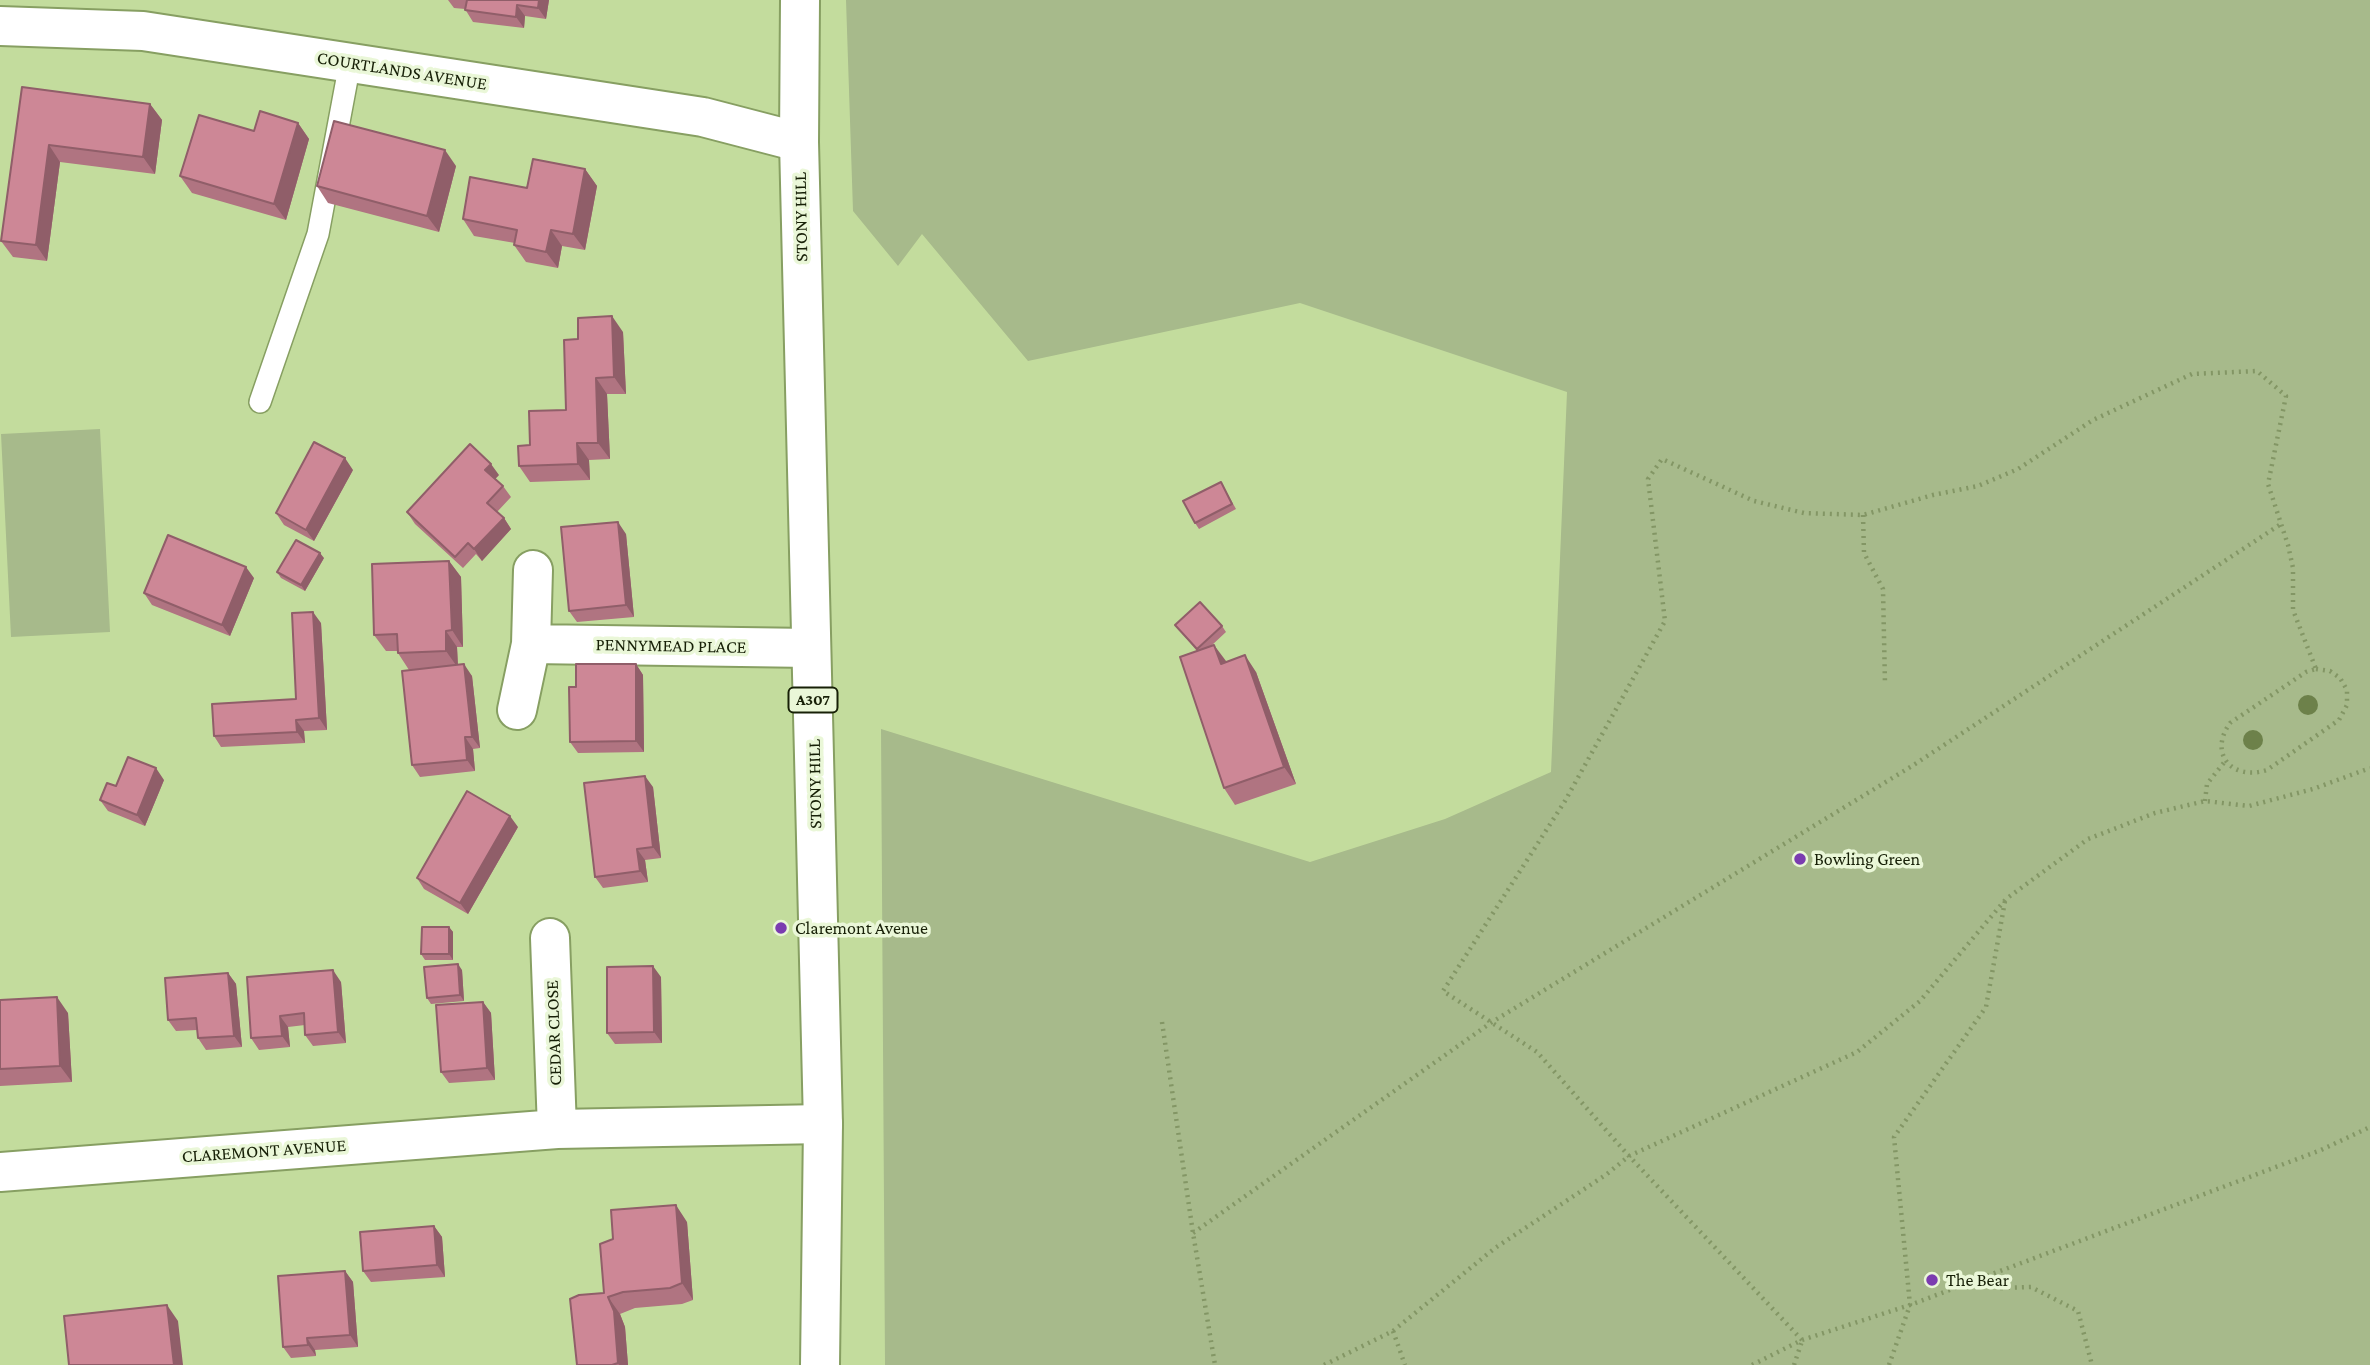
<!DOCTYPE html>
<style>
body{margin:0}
canvas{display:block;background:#c3dc9d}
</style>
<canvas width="2370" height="1365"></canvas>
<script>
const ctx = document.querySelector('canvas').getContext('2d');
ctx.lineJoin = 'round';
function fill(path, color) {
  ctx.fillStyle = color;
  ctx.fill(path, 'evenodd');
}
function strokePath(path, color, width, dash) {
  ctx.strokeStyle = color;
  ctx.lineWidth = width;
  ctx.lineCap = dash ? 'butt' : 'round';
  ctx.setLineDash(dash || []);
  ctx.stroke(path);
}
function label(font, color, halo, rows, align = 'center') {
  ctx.font = font + ' "Crimson Pro",serif';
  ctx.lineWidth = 7;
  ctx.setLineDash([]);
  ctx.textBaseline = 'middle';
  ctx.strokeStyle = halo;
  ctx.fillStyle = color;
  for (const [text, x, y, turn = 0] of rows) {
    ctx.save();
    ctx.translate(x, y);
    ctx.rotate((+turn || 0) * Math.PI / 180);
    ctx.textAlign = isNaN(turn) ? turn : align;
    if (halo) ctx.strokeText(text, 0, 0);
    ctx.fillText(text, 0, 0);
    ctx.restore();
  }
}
fill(new Path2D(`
 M846,0H2370V1365H885L881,729L1310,862L1445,819L1551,772L1567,392L1300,303L1028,361L922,234L898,266L853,211Z
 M100,429L110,632L11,637L1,434Z`), '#a7ba8b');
const lane = new Path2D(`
 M260,402L318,234L350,63`);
const street = new Path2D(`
 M0,26L143,31L703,117L799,142
 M531,644L811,648
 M517,710L531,644L533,570
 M550,938L557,1129
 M0,1172L557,1129L823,1124`);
const primary = new Path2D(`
 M800,0L799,142L823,1124L820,1365`);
strokePath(lane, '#879f62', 24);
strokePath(street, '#879f62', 42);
strokePath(primary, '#879f62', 42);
strokePath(new Path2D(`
 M1863,515L1864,553L1883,589L1885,684
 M2316,669L2330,671L2340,678L2347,690V705L2339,720L2267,770C2232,781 2208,754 2230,723L2306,672Z
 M2205,801L2207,784L2226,760
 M1162,1022L1193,1233L1215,1365
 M1193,1233L1492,1022L1912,766L2281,524
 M1983,1277L2001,1288L2031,1287L2078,1311L2092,1365
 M1393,1331L1405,1365
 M1802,1340L1629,1156L1537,1052L1443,991L1565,801L1665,621L1648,479L1662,459L1754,501L1804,513L1863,515L1933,495L1978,486L2018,469L2093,420L2192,374L2257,371L2286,396L2268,484L2288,545L2293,568V610L2316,669
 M1324,1365L1393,1331L1495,1248L1607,1174L1629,1156L1857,1052L1920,1001L2006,899L2088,839L2155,813L2205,801L2249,806L2313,789L2370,768
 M1752,1365L1802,1340L1910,1305L2321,1150L2370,1127
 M1794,1365L1802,1341
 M1889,1365L1910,1305L1894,1137L1986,1007L2005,901`), '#839665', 4.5, [2, 5]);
strokePath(lane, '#fff', 21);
strokePath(street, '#fff', 38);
strokePath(primary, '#fff', 38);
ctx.fillStyle = '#6d814a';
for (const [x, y] of [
 [2308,705],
 [2253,740]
]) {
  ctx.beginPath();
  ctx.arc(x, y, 10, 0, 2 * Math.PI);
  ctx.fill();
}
fill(new Path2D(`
 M448,0H549L546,19L525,16L524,28L473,22L465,9L454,8Z
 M22,87L150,104L162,120L155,174L60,162L47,261L13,257L1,241Z
 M298,123L309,139L286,220L192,193L180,176L254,131Z
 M456,166L439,232L328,203L317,186Z
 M585,169L597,186L585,250L562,246L558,268L526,262L514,245L515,243L474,236L463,219L527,188Z
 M623,332L626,394H607L610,459L589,460L590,480L530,482L519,466L530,445L566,410L578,339Z
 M353,470L314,541L284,525L276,513Z
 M499,475L495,479L503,486L511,497L497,512L504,518L511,529L482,561L476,554L463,568L415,524L407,512Z
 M1221,482L1236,509L1199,529L1195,523Z
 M626,534L634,617L577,622L569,611Z
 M324,558L305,591L281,578L277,572Z
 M449,561L461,577L463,647H457L458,665L472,676L480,748L473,749L475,771L420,777L412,765L418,669L409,670L398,653L397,651H386L374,635Z
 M254,578L230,636L152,605L144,593Z
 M321,623L327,730L304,731L305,743L221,747L214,736L296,699Z
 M1175,625L1222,626L1226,632L1211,646L1226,662L1256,672L1296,784L1235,805L1224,788L1197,651Z
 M636,664L643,675L644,752L578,753L570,742L576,687Z
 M164,780L145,826L108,811L100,800L116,786Z
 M653,787L661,858L645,860L648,882L603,888L595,877Z
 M518,827L468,914L424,889L417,878Z
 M449,927L453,932V960H425L421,954Z
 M462,970L464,1001L431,1004L427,998Z
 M228,973L236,984L242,1047L206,1050L198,1038L197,1030L176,1031L168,1020Z
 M247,977L341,982L346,1043L313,1046L305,1035V1025L288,1027L290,1047L259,1050L251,1038Z
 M661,977L662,1043L615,1044L607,1033Z
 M0,1000L68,1013L72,1082L0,1086Z
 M483,1002L491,1013L495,1080L449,1083L441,1072Z
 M687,1222L693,1300L682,1304L635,1308L620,1314L625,1327L628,1365H577L604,1293Z
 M434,1226L442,1237L445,1277L371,1282L363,1271Z
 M345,1271L353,1282L358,1347L315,1350L316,1356L291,1358L283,1347Z`), '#b07481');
fill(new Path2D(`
 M539,0H549L546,19L538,8Z
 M517,5L525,16L524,28L516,17Z
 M150,104L162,120L155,174L143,157Z
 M298,123L309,139L286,220L274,204Z
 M49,145L60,162L47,261L36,245Z
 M445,150L456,166L439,232L427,216Z
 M585,169L597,186L585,250L573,234Z
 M551,230L562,246L558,268L546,252Z
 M612,316L623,332L626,394L614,377Z
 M596,378L607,394L610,459L598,443Z
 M577,443L589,460L590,480L578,464Z
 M345,458L353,470L314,541L306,530Z
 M491,464L499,475L493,481L485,470Z
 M504,518L511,529L482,561L474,549Z
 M618,522L626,534L634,617L626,605Z
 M320,553L324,558L305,591L301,585Z
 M449,561L461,577L463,647L452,630Z
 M246,567L254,578L230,636L222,625Z
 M313,612L321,623L327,730L319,718Z
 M446,631L457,647L458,668L446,651Z
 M1214,645L1226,661L1232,680L1221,664Z
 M1245,655L1256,672L1296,784L1284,767Z
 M464,664L472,676L480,748L472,737Z
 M636,664L643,675L644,752L636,741Z
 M296,720L304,731L305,743L297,732Z
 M465,737L473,749L475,771L467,760Z
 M156,768L164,780L145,826L137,815Z
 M645,776L653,787L661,858L653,847Z
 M510,816L518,827L468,914L460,903Z
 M637,849L645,860L648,882L640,871Z
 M449,927L453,932V960L449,954Z
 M458,964L462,970L464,1001L460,995Z
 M653,966L661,977L662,1043L654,1032Z
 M333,970L341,982L346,1043L338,1032Z
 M228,973L236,984L242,1047L234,1036Z
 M57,997L68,1013L72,1082L60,1066Z
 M483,1002L491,1013L495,1080L487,1068Z
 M280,1016L288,1027L290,1047L282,1036Z
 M676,1205L687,1222L693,1300L682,1283Z
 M434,1226L442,1237L445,1277L437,1265Z
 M345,1271L353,1282L358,1347L350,1335Z
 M608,1297L620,1314L625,1327L628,1365H619L618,1363Z
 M167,1305L178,1321L183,1365H174Z
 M307,1338L315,1350L316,1356L308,1345Z`), '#905e69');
const building = new Path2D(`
 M467,0H539L538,8L517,5L516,17L465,10Z
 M22,87L150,104L143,157L49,145L36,245L1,241Z
 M260,111L298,123L274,204L180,176L199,115L254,131Z
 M334,121L445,150L427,216L317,186Z
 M533,159L585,169L573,234L551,230L546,252L514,245L517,230L463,219L470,177L527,188Z
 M612,316L614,377L596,378L598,443H577L578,464L519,466L518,446L530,445L529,411L566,410L564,340L578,339V318Z
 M314,442L345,458L306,530L276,513Z
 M470,444L491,464L485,470L503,486L487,503L504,518L474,549L468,543L455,557L407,512Z
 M1221,482L1232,504L1195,523L1183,501Z
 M618,522L626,605L569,611L561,527Z
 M168,535L246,567L222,625L144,593Z
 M296,540L320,553L301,585L277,572Z
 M449,561L452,630L446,631V651L398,653L397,634L374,635L372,564Z
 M1200,602L1222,626L1197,649L1175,625Z
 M313,612L319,718L296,720L297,732L214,736L212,704L296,699L292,613Z
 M1214,645L1221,664L1245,655L1284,767L1224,788L1180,657Z
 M464,664L472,737H465L467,760L412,765L402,671Z
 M576,664H636V741L570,742L569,687H576Z
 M128,757L156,768L137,815L100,800L107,783L116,786Z
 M645,776L653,847L637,849L640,871L595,877L584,783Z
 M467,791L510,816L460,903L417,878Z
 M422,927H449V954H421Z
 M458,964L460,995L427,998L424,967Z
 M653,966L654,1032L607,1033V967Z
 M333,970L338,1032L305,1035L304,1013L280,1016L282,1036L251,1038L247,977Z
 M228,973L234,1036L198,1038L196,1018L168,1020L165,978Z
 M57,997L60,1066L0,1069V1000Z
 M483,1002L487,1068L441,1072L436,1005Z
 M676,1205L682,1283L670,1288L623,1292L608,1297L614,1311L618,1363L612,1365H577L570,1299L579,1295L604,1293L600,1244L613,1239L611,1210Z
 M434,1226L437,1265L363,1271L360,1232Z
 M345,1271L350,1335L307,1338L308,1345L283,1347L278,1276Z
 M167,1305L174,1365H69L64,1316Z`);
fill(building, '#cd8796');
strokePath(building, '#905e69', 2);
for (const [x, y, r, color] of [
 [1800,859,7,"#7b3cb0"],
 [781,928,7,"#7b3cb0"],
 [1932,1280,7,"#7b3cb0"]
]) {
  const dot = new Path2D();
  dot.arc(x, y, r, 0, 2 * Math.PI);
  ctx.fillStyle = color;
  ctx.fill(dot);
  strokePath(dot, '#eaf7d8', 2.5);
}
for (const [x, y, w] of [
 [813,700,49]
]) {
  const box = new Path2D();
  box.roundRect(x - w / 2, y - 12.5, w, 25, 5);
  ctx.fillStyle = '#eaf7d8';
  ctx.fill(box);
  strokePath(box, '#172007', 2);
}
label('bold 16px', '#172007', null, [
 ["A307",813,700]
]);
label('18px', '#172007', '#eaf7d8', [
 ["COURTLANDS AVENUE",402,71,9],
 ["STONY HILL",801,217,-91],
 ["PENNYMEAD PLACE",671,646,1],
 ["STONY HILL",815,784,-91],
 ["CEDAR CLOSE",554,1033,-92],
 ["CLAREMONT AVENUE",264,1151,-4]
]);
label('18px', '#172007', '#eaf7d8', [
 ["Bowling Green",1814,859],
 ["Claremont Avenue",795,928],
 ["The Bear",1946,1280]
], 'left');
</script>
